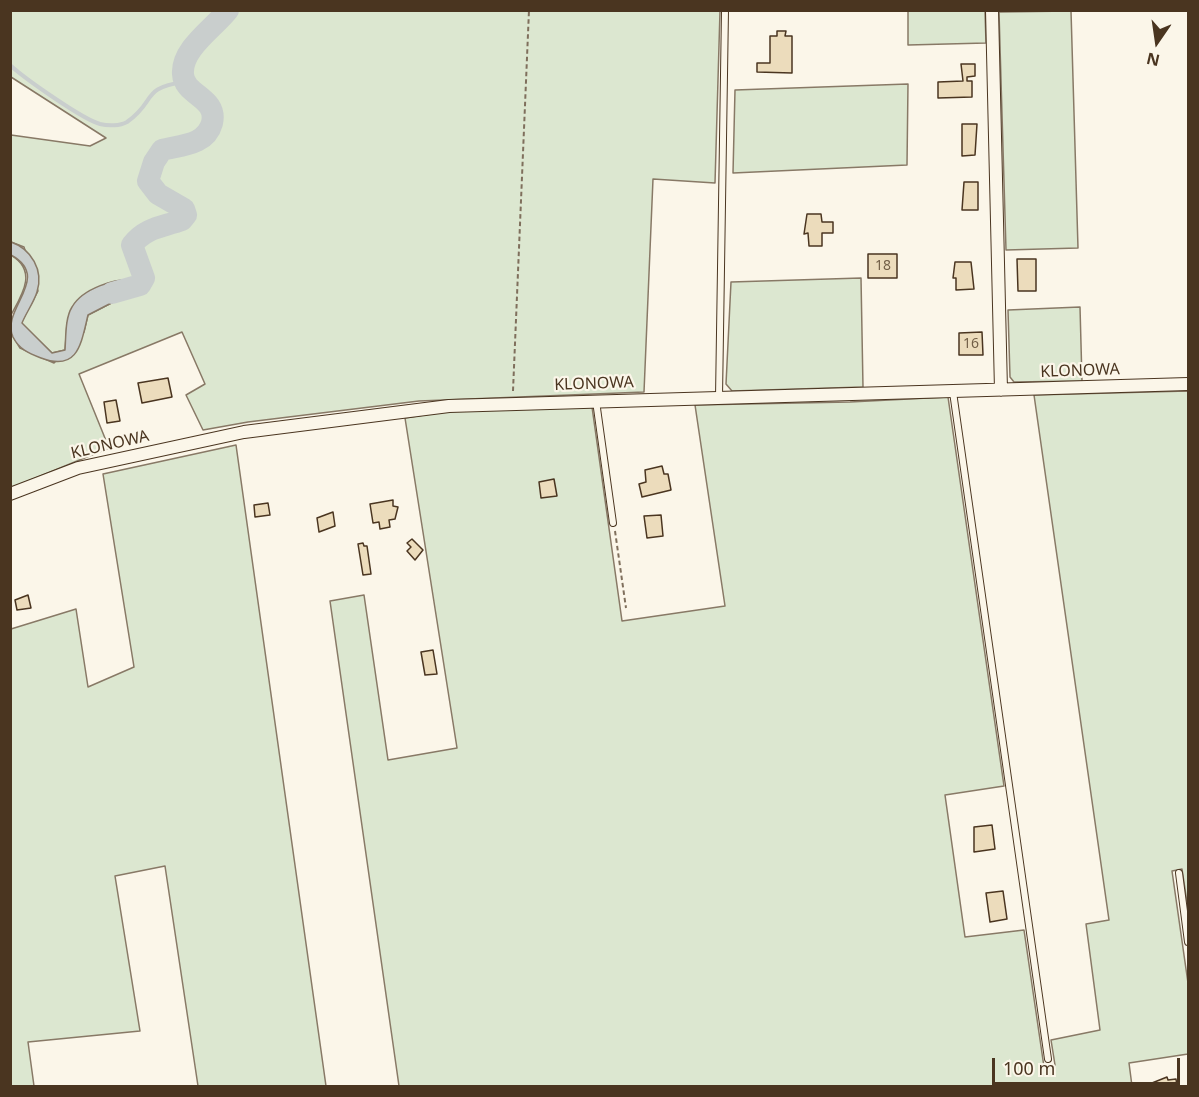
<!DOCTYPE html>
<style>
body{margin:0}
#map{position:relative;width:1199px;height:1097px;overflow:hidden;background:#fbf6e9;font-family:"Noto Sans",sans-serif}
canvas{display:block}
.frame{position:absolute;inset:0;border:12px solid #4a3520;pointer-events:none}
.north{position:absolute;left:1127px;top:12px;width:60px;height:60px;-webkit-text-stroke:4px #fbf6e9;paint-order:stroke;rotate:193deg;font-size:16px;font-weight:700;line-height:24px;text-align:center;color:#4a3520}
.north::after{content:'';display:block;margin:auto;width:21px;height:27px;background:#4a3520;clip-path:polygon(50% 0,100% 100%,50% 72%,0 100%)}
.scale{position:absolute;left:992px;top:1058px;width:188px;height:27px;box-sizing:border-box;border:3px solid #4a3520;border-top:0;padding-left:8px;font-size:18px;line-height:21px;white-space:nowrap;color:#4a3520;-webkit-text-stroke:4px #fbf6e9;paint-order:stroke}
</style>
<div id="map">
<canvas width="1199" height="1097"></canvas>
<div class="frame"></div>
<div class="north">N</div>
<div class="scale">100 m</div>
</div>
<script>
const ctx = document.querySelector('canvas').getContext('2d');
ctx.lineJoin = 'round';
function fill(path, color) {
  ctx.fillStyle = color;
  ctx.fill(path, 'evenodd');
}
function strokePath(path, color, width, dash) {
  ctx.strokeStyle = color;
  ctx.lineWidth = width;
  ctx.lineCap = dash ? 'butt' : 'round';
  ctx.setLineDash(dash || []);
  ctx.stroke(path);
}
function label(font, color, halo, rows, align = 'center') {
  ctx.font = font + ' "Noto Sans",sans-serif';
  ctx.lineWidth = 4.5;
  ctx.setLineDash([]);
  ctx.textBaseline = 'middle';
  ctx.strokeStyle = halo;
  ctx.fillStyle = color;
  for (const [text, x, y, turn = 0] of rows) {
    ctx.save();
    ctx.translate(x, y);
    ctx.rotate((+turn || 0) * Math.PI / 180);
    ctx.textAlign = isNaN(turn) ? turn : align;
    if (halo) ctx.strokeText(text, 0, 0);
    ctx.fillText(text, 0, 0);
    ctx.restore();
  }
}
const green = new Path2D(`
 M10,11H720L715,183L653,179L644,392L419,401L248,422L203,430L186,395L205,384L182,332L79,374L109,448L11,488V333L20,348L54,363L84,332L88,315L123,297L143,291L129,279L67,323L65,350L52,353L21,323L38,291L24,247L11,242V135L90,146L106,138L11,77Z
 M908,11H985L986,43L908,45Z
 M1071,11L1078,248L1006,250L999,12Z
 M908,84L907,165L733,173L735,90Z
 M11,255C38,271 22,295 11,315Z
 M861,278L863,387L732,391L726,384L731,282Z
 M1080,307L1082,381L1014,382L1010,377L1008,310Z
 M1188,391V909L1182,869L1172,871L1188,983V1054L1129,1063L1132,1086H399L330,601L364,595L388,760L457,748L405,418L455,410L592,407L622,621L725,606L695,405L850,402L948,397L1004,786L945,795L965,937L1024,930L1044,1067L1055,1065L1051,1040L1100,1030L1086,924L1109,920L1034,395Z
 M236,445L326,1086H198L165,866L115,876L140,1031L28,1042L34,1086H11V629L76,609L88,687L134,667L103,474Z`);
fill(green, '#dce7d0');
strokePath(green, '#887966', 1.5);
const water = new Path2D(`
 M11,242C31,249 44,270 37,292C34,302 26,313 22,323L52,353L65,350C66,337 65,318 72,307C82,289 116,277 136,280L143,290L123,297L88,315C81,344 78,372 41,358C28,353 19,349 13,337C0,309 53,278 11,255Z`);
fill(water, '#c9cecd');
strokePath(water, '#887966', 1.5);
strokePath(new Path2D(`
 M10,65C24,78 82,119 100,124C108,126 120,126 127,122C157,101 140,88 184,82`), '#c9cecd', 4);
strokePath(new Path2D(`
 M112,293L140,285L144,278L132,245C146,227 163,227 182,220L186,215L184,209L158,194L148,181L154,162L162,150C182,145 206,145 212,123C218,97 184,96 183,74C181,49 214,28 228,10`), '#c9cecd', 22);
const building = new Path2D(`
 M777,31H786L785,36H792V73L757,72V63H770V36H777Z
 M961,64H975V76L967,77V81H972V97L938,98V82L963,81Z
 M962,124H977L975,155L962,156Z
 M964,182H978V210H962Z
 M807,214H821L822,222H833V233H822V246H809L808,233L804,234Z
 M868,254H897V278H868Z
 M1017,259H1036V291H1018Z
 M955,262H971L974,289L956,290V278H953Z
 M982,332L983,355H959V333Z
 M168,378L172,397L142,403L138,383Z
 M116,400L120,421L107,423L104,402Z
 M662,466L664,474H668L671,490L642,497L639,484L646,482L645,470Z
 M554,479L557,496L541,498L539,482Z
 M393,500V506L398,507L395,519L389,520L390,527L380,529L379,522L373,523L370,504Z
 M268,503L270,515L255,517L254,505Z
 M333,512L335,526L319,532L317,518Z
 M661,515L663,536L647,538L644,516Z
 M412,539L423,550L415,560L407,551L411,547L407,543Z
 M363,543L364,546H367L371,574L363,575L358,544Z
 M28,595L31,608L17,610L15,600Z
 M433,650L437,674L425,675L421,652Z
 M992,825L995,849L974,852V827Z
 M1003,891L1007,919L990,922L986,893Z
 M1167,1077L1168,1080L1176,1079L1177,1086H1152V1083Z`);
fill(building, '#ecdcbc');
strokePath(building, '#4a3520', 1.5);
const lane = new Path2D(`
 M953,392L1048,1059
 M719,397L725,10
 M596,401L613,523
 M1179,873L1188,942`);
const street = new Path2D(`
 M992,10L1001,390
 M10,494L78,468L244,432L449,406L1188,384`);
strokePath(lane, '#4a3520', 8);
strokePath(street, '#4a3520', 14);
strokePath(new Path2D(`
 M513,391L529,10
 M615,531L626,608`), '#7f6f5c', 2, [4.5, 3]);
strokePath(lane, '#fbf6e9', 6);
strokePath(street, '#fbf6e9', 12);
label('14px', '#725f47', null, [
 ["18",883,266],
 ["16",971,344]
]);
label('16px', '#4a3520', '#fbf6e9', [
 ["KLONOWA",1080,371,-2],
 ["KLONOWA",594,384,-2],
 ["KLONOWA",110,445,-13]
]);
</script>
